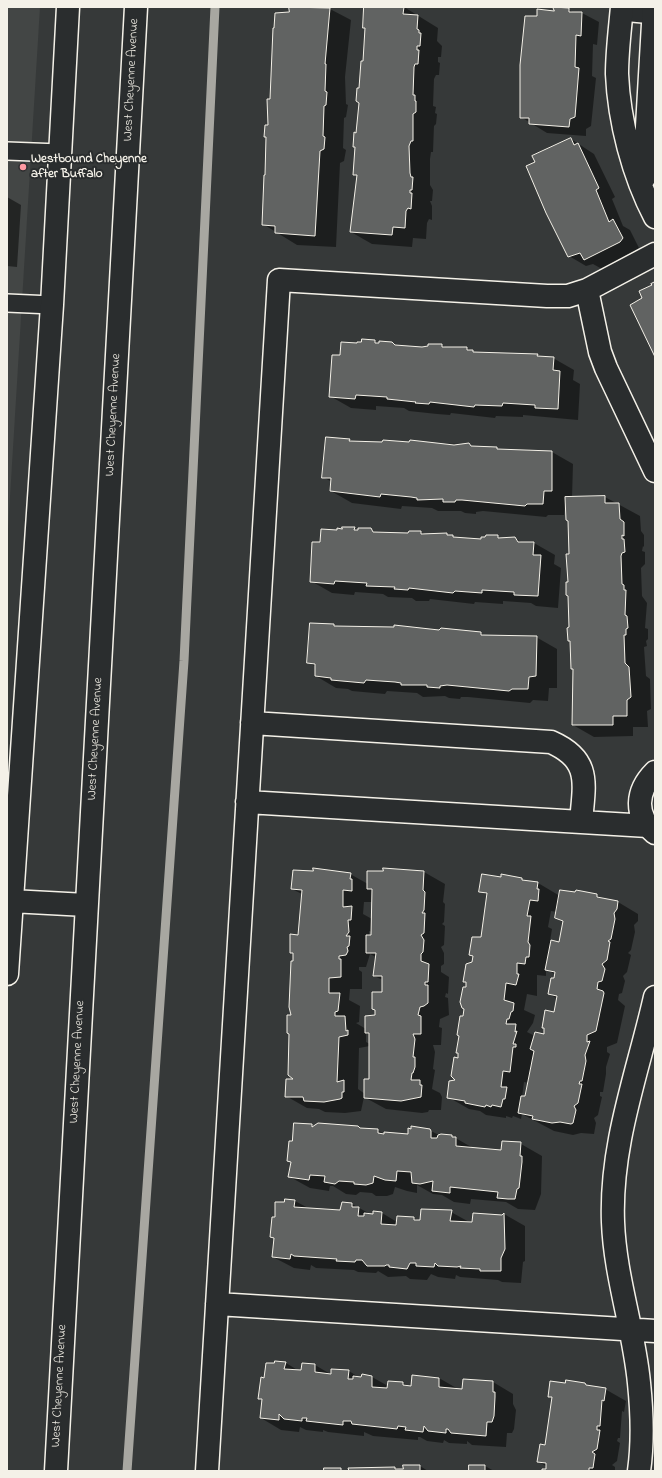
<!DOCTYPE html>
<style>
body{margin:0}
#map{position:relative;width:662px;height:1478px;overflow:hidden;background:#363939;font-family:"Indie Flower",sans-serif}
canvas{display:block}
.frame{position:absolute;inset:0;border:8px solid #f4f1e8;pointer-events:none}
</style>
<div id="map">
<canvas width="662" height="1478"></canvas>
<div class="frame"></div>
</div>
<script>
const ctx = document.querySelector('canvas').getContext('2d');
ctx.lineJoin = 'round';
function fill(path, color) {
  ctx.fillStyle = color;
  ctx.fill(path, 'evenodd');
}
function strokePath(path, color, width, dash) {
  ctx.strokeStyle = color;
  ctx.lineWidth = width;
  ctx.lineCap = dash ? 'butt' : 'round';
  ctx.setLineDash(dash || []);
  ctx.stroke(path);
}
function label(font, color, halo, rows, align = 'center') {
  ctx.font = font + ' "Indie Flower",sans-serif';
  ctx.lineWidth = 4;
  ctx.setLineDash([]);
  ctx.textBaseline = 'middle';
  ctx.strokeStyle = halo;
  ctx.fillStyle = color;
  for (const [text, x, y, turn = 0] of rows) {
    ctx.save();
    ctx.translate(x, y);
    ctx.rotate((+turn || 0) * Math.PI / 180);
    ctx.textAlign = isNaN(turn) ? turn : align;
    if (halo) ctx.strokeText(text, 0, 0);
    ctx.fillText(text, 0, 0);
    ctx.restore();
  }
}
fill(new Path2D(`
 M7,7H40L7,546Z`), '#434645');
fill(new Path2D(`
 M290,7L330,9L351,20L345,77L346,104L348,105L346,117L344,118L343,148L346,150L344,161L340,163L336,247L297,245L263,224L270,101Z
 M365,7H404L438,28L437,41L442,46L441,57H438V62L440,63L439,75H436L434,79L433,106L436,107L435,113L437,114L436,124L434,126L433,152H431L430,159V185L433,190L432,201H430L432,206V220L429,219L427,223L426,239L413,238L412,247L372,244L351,232L358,176L355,174L356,148L354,147L357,134L364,62L366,28Z
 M568,9L574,13H582L599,22L597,45L593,44L592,76L596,78L591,126L586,129V136L547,133L521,117L538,17Z
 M571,139L594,154L615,197L612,199L623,226L630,230L639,248L602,269L593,264L586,266L569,256L536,162Z
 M7,197L21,205L17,267L7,266Z
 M362,340L375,341L380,344L392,343L398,346L422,348L442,345L447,348H467L476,353L537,355L542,358H553L574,370L573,380L580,384L578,420L523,415V417L496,416L495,418L451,413L450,415L437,414L409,411L404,408L376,406V410L351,408L330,396L341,356L362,343Z
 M349,440L353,442L469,444L473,447L496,448L501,451L552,452L573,464L572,498L605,497L640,516L641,531L644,535V547L643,546L642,551L645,552V564L641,568L642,596L647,603L645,628L648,629V639L646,641L647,646L644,647L646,676L650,679L651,709L647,711L648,727H633V736L594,737L573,725L574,670L571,642L568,641L570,628V555L569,521L566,503H565L564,515H548L546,517L483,511L476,512V514L465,513L461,511H438L432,508L402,506L401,509L352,503L331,491L332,482L323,477Z
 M354,528L359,530L370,529L377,533L409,534L421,532L425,534H446L456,539L482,540L498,536L502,539L514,538L523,543H534L555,555L554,564L561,568L558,608L536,606L531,603L503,601V604L475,602L474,604L430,599L429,601H416L412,598L388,597L383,594L355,592L354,595L332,593L311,581L321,543L338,531Z
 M334,625L338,627L439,631L481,633L485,636L536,637L557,649V688H549L548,701L533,700L530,703L468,697H461L460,699L449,698L445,696L423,697L417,693L387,691L385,694L352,691L348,689L336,688L316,676V667L308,662Z
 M404,869L408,872H424L445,884L443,902L445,904L444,922L442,924L445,926L444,945L441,947L444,953V964L441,966V972L449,977L448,994L446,993L445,997L448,998L449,1015L440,1019L439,1027L442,1028L441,1045H433L435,1052L433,1069L435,1070L432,1089L440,1093L442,1097L441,1110H429L428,1112L422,1113L386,1109L364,1097L361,1111L345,1113L325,1112L319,1109L307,1108L286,1096L296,1080L292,1016L294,954L291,953L299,936L302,894L292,889L350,874L368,884V872ZM364,902H373L372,919L363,914ZM369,931L372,932V936H369ZM370,954L376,957L374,976L383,980V993L376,1016L366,1029L356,1023L359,1022L360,1006L349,1000L350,989H362V972L359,970V967H366ZM366,1033L370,1035V1044L366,1042ZM370,1046V1080L365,1094L358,1089L359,1048Z
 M502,878L521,879L527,882L538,883L560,896L596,895L604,899L618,902L638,914V921L634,925L635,932L631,950L628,953L631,955L627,972L623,976L625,981L622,993L619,994L618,1000L625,1006L617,1043L607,1047V1052L610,1054L606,1067V1074L603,1092H600V1096L602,1097L598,1115L594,1118L596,1123L594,1134L581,1133L573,1135L554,1131L522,1114L521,1119L513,1116L512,1118L506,1116V1118L486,1115L480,1111L469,1109L448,1097L457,1081L459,1054L457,1053L464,1017L466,988L481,938L488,895L480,891ZM551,911L557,912L556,918L564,923L560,943L550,941L552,929L548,927ZM546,969L556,975L549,994L558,999L555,1013L543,1027L545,1029V1035L535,1036L527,1032L533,1023L535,1015L524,1010L527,994L537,996V975L546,976ZM524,1082L529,1083L526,1097H522Z
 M312,1125L377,1130L385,1134L409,1135L429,1130L439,1135L452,1136L473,1148L502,1151V1142L521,1144L542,1156L541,1194L535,1210L518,1209L506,1202L471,1199L470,1204L454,1202L442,1195L433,1194L417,1185V1193L407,1191L395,1187L393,1194L387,1196H376L372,1193L360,1192L356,1195L346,1194L333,1186H330L329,1191L310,1188L290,1177L292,1163L288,1161L293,1142Z
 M286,1200L295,1201L310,1209L341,1211L343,1203L352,1204L372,1215L382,1213L397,1222L414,1218L421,1222L451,1212L471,1223L504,1214L525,1226V1261L523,1262L521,1283L502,1282L498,1280L460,1277L456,1275L455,1279L438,1277L431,1274L427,1280L410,1279L406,1276L388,1277L378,1271L376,1273L358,1272L354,1270L316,1268L311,1265L310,1270L294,1268L273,1257L274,1239L271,1237L276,1218Z
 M286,1363L299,1371L315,1365L332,1375L349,1371L360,1378L362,1375L372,1377L388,1386L403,1383L412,1387L413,1376L439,1378L458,1389L463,1390L493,1382L513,1394V1404L516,1410L514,1429L512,1433H507L506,1447L472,1445L467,1441V1444L449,1443L444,1440L443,1443L427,1441L420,1437H418V1440L373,1436L364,1432V1436L328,1432L323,1430V1432L306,1430L300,1427L299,1432L281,1430L261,1418L263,1400L259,1398L265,1379Z
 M566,1384H585L591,1387L605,1389L626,1401L624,1412L622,1411L620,1438H618L617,1441L620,1443L617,1461L612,1465L615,1467V1471H543L547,1470V1467L538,1461L546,1446L553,1398L549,1396Z
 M420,1466L428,1471H350L395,1468L403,1470Z
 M485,1466L494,1471H470Z`), '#0007');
strokePath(new Path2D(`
 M127,1471L184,661L215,7`), '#a8a7a1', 9);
const building = new Path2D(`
 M289,7L330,8L325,64H326L325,91L327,92L326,105L324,106L323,136L325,137L324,149L320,151L315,236L275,233V226L262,225L264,175H265L266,137H264L265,125H268L267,99H270L273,28H274L275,13L289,12Z
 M364,7H404L403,14L418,15L417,29L419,30V33H421L420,46H417V50H419L418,64H415L414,67L413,95H415V101H416V112L413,114V141H411L409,146L410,173L411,177H413L412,190H410V193H412L411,209L408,208L406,211L405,228L393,227L392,235L350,232L357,175H353L355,147H353L354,132L356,133L359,103L356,101L357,88H359L361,61H363L365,28H363Z
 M553,7L569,8V12H582L581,36L576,35L575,67L579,68L575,117L570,119L569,127L529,124V118H520V65L525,16H537V9L554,11Z
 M571,138L574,145L578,143L599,188L596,190L609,222L613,219L623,238L620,242L584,260L580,253L568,257L546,213L526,166L535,162L532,156Z
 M655,282V357L630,305L642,298L639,291L652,285L651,284Z
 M362,339L375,340V343H379V341L392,342L395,345L422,347L428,346V344H442V347H467V350H473V352L538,354L537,356L554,357L553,370L560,371L558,409L535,408V405L503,403L502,406L475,405L474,407L430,402L429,404L415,403L416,402L387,399V397L356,395L355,399L329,397L332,355H340L341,342L357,343V342H361Z
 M326,437L350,439L349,441L382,442L383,440L409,442L410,440L454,445L469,443L471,446L497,447V449L552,451V491H544L543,504H527L525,506L462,500H456L455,502H443V499L417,500V498L411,497L381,494L380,497L330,491L331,478H322Z
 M605,496V503H619L620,519L624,522V536L622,535V539H624L625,552L622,553L621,556L622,584L624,585V590H626L625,615L627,616L628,628L626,629V635H624L625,663L629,667L631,697L627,700V716H613V725H572L573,669H571L570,641H568L567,628L569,627L568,596L566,595V582H568L566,554H569L568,521L566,520L565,497Z
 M342,527H355L354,530H358V528H371L373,532L408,533L409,531H421V534L447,533V535H453V537L481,539V537H485L486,535H498V538L515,537L518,542H534L533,555H541L538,596L514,595V592L482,590V593L455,591L453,593L409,588L408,590L394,589L395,587L366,586L367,583L335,581L334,584L310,582L312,542H320L321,529L337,530V528L342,529Z
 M310,623L334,624V626L394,627V625L439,630L441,628L481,632V635L537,636L536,676L529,677L528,689H512L509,691L447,685L440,686V688L427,687V685H401V683L395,682L366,680L364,683L331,680V678L315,676V664L307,663Z
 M313,868L351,873L350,879H352V891L343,890V907L352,906L351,920H348L349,932L346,936H350L349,946L347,947L348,951L346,955L339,956V959H341V977L329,978V993H340L338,1011L335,1012V1016H345L346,1031L348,1030V1035L339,1037L337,1082L344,1080V1092H342V1098L340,1099L324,1102L304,1101L303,1097H285L286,1079H293L288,1075L289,1034L287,1033V1015H291L289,1007L291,961H293V953H290V934L298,935L302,890L291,889L293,870L313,871Z
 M383,868L424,871L423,890L425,892L424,910L422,913H425L424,933L421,935L424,940L423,952L421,954V961L429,964L428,982H425V985H428V1003L424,1006L420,1007L418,1015L421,1016V1034H413L415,1039L413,1057H415V1067L413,1073H412L411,1080H420V1085H422L421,1097L401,1101L364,1098V1079H369V1033H365V1016L375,1015V1010L372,1009V992H382V976H373L376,953H366V935H371L372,889H367V871H383Z
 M482,874L501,877V874L522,878V880L538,882L537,889H539L538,901L530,900L527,916H531L528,942L530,945L529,957H526L525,964L517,963V974H519L516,985L506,983L504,1000L514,1003L513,1011L511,1012L509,1019H507L506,1024H516L515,1032L517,1031L513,1044H516V1047H513L510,1072L503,1071L501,1087H507L505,1099H503L501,1107L492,1105L491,1107L486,1105L485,1107L465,1103V1101L447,1098L449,1081L455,1080L451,1076L454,1057L458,1058V1053H456L459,1036L457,1035L460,1016H463L464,1009L462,1008L460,1002L463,987H466V982H463L466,964L472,962L473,956L469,955L472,937H481L487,893L479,892Z
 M560,890L575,892L576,890L597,894V897L618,901L617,909L614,913L615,919L611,939L608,941L610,942L607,960L602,964L605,969L602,981L598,982L597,989L603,991L604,993L596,1031L587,1035V1042L590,1041L585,1055L586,1061L582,1081H580L579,1084H582L578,1103L574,1106L576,1110L573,1123L571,1124L560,1122L552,1123L532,1119L533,1116L518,1113L521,1096H525L534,1051L530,1049L535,1032L544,1034V1028H542L545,1010L554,1012L557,996L548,994L551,978H554L555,972L545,970L551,940L559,942L563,921L555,918Z
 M294,1123L312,1124V1127L318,1123L358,1126L360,1128L378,1129V1133L384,1134V1132L408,1134V1128L411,1129V1126L430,1129L431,1131V1138H437L438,1135L441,1134L452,1135V1137H456V1146L501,1150L502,1141L521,1142L520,1156H522V1162L519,1188L517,1189L515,1199H508L497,1198L498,1192L450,1187V1193L432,1191L433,1181L420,1184L412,1183L411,1172L397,1171L396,1181L385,1180L374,1176L373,1183L366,1185L354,1184V1182L339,1181L335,1184L324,1182L325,1176L310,1175L309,1180L288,1177L291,1162L287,1161L289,1141H292Z
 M285,1199L295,1200L294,1207L340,1210L342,1202L352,1203V1207H359L358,1216H364V1213L373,1214V1211L382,1212L381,1224L396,1225L397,1216L414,1217V1220H420L421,1209L452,1210L450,1221L472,1222L473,1213L502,1215L504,1213L505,1249L501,1258V1271H480V1269L460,1268L461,1266L457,1267L438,1266L435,1263L434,1267L416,1266V1263H410L407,1269L389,1267V1265H386L385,1266H367L362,1260H356L355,1262L336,1261L337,1259L294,1256L291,1254L290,1259L272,1257L274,1238L270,1237L272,1217H275V1202H284Z
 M275,1361L286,1362L284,1369L301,1370L302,1363L315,1364V1372L331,1374V1369L349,1370L348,1379H353V1376L361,1377L362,1374L372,1376V1387L387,1388L388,1381L403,1382V1385L411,1386L412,1375L439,1378V1387L462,1389L463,1379L493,1381V1392H495V1397L494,1416L492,1422H487L486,1436L451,1433L448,1429H446V1433L428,1431L424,1426L423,1432L405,1430L406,1427L398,1426L397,1429L352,1424L351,1421H343V1425L306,1421L307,1418H302V1421L284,1419L279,1414V1420L260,1418L262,1399H258L261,1377L264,1378L266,1363H274Z
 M566,1380L585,1383L586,1385L606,1388L604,1401L602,1400L600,1426H597V1430H600L597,1449L592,1452L595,1454L593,1468H589V1471H542V1469H546V1463L537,1462L540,1444L545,1445L552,1397H548L550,1381L565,1383Z
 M403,1465H420V1471H349L348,1468L395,1467V1469H403Z
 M469,1465H485V1471H469Z
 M324,1468H341V1471H324Z`);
fill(building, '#616362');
strokePath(building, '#f4f1e8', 1);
const service = new Path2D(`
 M621,12L654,15
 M7,151L60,153
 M7,303L52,305`);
const minor = new Path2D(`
 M622,7C620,29 617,52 617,74C619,121 633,175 655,217
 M644,178L654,7
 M587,290L600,352L606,368L655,471
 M252,723L551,742C592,760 584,784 581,822
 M655,772C636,791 634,815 655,833
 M247,802L648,826
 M217,1304L655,1331
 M207,1471L279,280L547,296H568L587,290L655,254
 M639,1471C643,1443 642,1412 639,1383C634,1329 615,1277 613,1222C610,1144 638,1072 655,997`);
const primary = new Path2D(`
 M11,901L86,905
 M7,974L52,305L68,7
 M56,1471L136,7`);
strokePath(service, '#f4f1e8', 20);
strokePath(minor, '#f4f1e8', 25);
strokePath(primary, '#f4f1e8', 25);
strokePath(service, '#2a2d2e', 17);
strokePath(minor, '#2a2d2e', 22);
strokePath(primary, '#2a2d2e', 22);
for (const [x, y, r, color] of [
 [23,167,4,"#ff9aa2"]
]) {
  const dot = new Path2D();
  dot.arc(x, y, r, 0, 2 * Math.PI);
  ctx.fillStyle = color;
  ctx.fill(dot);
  strokePath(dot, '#2a2d2e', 1.5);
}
label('13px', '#f4f1e8', '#2a2d2e', [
 ["West Cheyenne Avenue",132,80,-87],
 ["West Cheyenne Avenue",114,415,-87],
 ["West Cheyenne Avenue",96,739,-87],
 ["West Cheyenne Avenue",78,1062,-87],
 ["West Cheyenne Avenue",60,1386,-87]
]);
label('bold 13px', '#f4f1e8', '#2a2d2e', [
 ["Westbound Cheyenne",31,160],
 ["after Buffalo",31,175]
], 'left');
</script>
